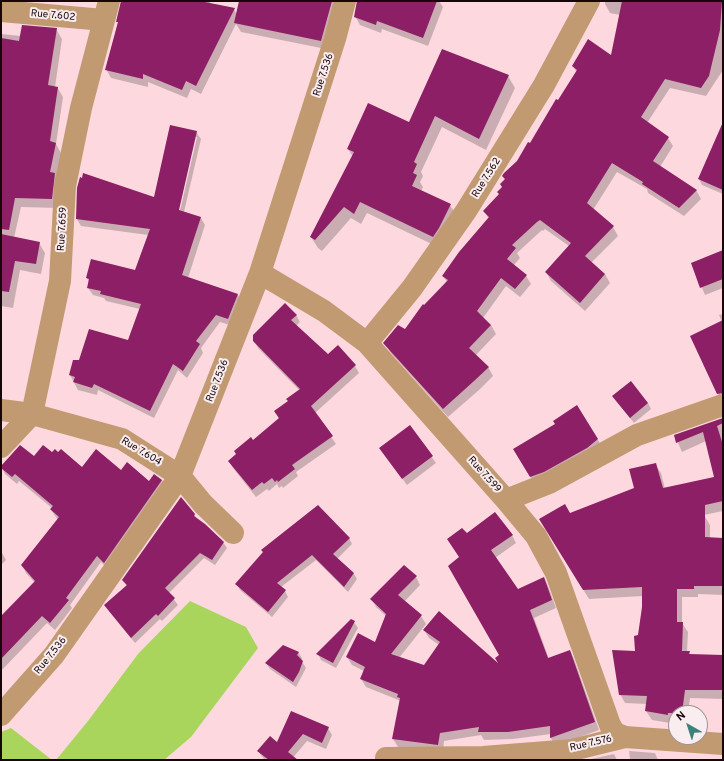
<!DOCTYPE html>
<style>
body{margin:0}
#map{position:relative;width:724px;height:761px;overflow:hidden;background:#fdd9df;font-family:Overpass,sans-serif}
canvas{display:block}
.frame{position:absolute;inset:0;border:2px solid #170509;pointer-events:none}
.north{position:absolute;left:668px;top:705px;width:40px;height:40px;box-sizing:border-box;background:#f9edef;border:1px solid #9f9093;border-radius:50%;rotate:321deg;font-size:11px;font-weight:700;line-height:16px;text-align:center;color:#170509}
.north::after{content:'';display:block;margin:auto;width:14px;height:18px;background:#3b827b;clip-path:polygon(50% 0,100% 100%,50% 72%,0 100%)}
</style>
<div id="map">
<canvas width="724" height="761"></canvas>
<div class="frame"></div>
<div class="north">N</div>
</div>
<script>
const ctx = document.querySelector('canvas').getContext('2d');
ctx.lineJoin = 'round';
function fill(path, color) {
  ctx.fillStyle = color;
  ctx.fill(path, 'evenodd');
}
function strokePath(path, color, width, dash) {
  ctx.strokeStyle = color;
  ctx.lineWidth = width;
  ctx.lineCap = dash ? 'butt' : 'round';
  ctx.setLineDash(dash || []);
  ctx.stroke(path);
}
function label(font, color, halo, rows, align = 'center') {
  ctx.font = font + ' Overpass,sans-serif';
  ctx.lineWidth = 4;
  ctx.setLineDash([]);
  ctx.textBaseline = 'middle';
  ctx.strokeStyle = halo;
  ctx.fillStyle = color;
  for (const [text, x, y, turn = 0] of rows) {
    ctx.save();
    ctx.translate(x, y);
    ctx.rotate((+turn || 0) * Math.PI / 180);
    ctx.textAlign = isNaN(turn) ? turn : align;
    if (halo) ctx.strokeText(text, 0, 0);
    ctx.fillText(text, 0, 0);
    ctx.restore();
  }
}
fill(new Path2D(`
 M190,601L246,627L258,648L191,737L164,760H56L88,721L138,654Z
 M11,728L52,760H1V732Z`), '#a9d55c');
fill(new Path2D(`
 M169,1H210V4L234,9L237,15L240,1H339L326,49L241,32L236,24L201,94L191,89L187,98L148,82V87L111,78L106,69L118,23V22Z
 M358,1H439L443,7L428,46L382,29L381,33L360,25L355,16Z
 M605,1H723V70L706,96L670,88L647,123L668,138L673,146L660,167L696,190L701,199L684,216L648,193L647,189L617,172L593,210L613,227L618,236L591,263L605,274L610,283L585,311L551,281L546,272L569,246L545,229L543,231L542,230L517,253L520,258L514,265L526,276L531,284L520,297L506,286L483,318L491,325L496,334L476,355L488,367L493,376L479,390L448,417L390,352L385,343L405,331L424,306L447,282L443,276L489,219L484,211L500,195L505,179L531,144L577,73L573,66L612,56L620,15L610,13L605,4Z
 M56,29L62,39L55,87H57L63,97L56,144L61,153L57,208L21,207L14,238L39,243L45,253L41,274L20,270L13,308L1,306V34L21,36Z
 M508,76L515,88L486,150L442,127L421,172L423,176L420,182L423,187L421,191L450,205L457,216L440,248L367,213L361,224L351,218L322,251L318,248L311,237L353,157L348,149L410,124Z
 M723,125V194L702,185L699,179Z
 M196,132L201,139L184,212L201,218L205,225L188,278L238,295L242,302L233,326L220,322L201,348L203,353L187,378L178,370L154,418L98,390L97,395L78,390L70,375L80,362L128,341L140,309L106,301L104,298L93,295L88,288L89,282L87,278L135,271L148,235L81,226L77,219L155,198ZM195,137H197L179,215L177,214Z
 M723,251V288L705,295L692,264Z
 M723,314V398L721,399L717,392L722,322L719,315Z
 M296,315L300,322L296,326L328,356L355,366L359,373L315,413L336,444L296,472L298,476L283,488L282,486L279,488L277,484L269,491L267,489L256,497L233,468L229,461L279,419L275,412L289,402L300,391L258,348L254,341Z
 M613,397L648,403L651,409L634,423Z
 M577,406L601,445L534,483L515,449L556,424Z
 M723,419V511L704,515L710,525V538L723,539V595L698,594V597H682V623L688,632L687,652H689L691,655L723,656V699L690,698L688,713H676V724L652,720L646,711L647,704L625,703L620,694L636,652L643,607V596L589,599L546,529L570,514L635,489L655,464L661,473L665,489L716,478L706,441L682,452L675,436Z
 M410,427L436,463L407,485L384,454Z
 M52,454L82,468L121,472L149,482L162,480L166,488L108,569L101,562L70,605L72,608L55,630L47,623L1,671V632L35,583L26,573L22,565L58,520L51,510L52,508L19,481L17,484L5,474L1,467Z
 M194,514L197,519L223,542L227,548L215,565L204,558L169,593L178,605L162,621L160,619L135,643L109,611L127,587L123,580Z
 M467,534L512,535L516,543L495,558L517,591L544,578L548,586L556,608L534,618L549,659L570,651L574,659L599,730L555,746L551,738V734L513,739L484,740L481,735L444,741L443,753L398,747L393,739L401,701L366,687L361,679L364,671L352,665L347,657L375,643L386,616L376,607L372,599L416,577L420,585L404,602L421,616L426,624L399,658L424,666L439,645L429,638L424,630L501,667V655L460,557L448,539Z
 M349,538L352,544L337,559L354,574L357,579L348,592L316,560L281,587L285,591L288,597L272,617L240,590L237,584Z
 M1,551L6,560L1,565Z
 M354,622L358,628L336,668L321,660L318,654Z
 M298,652L302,658L301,660L306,668L296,687L270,669L266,663Z
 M292,712L328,728L332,735L326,749L307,741L291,760H263L264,759L258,751L277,744Z
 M629,751L655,753L658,760H630Z
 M614,754L617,760H591V759Z`), '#0003');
fill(new Path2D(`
 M121,1H200L235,8L196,86L186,81L182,90L143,74V79L105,70L118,22H116Z
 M239,1H332L321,41L234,23Z
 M357,1H437L423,38L377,21L376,25L354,17Z
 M622,1H722L720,30L709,76L701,88L665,79L641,117L669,137L653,161L697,190L679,208L642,184L643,182L612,163L587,203L614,226L585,256L605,274L580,303L545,272L571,243L540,220L537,222L512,245L516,248L507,259L527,275L515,289L501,278L477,311L491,325L469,348L489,367L474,381L443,409L383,343L398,325L405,329L423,304L424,305L448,280L442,276L459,252L489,217L483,211L499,194L497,192L502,187L500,184L505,179L502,176L504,173L517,161L528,142L530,143L556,99L558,100L577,70L572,66L588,39L611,55Z
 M22,25L57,28L48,85L58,87L50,141L56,143L50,172L55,173L52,199L15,198L9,230L1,229V38L19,41Z
 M442,49L509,75L479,139L435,116L414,162L417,164L413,173L417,175L412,186L451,204L439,228L433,237L360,202L354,214L344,207L315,240L310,237L354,152L347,149L368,103L409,122Z
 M723,122V190L698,179Z
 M170,125L197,131L179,210L201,217L182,275L238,294L228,319L216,315L196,341L200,344L183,371L173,364L150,411L94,384L92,388L73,382L75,377L69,375L73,360H79L89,329L128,340L141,304L100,294L101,291L87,288L89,279L86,278L91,259L135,270L150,229L76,219L77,188L80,177L82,178L83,173L154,197Z
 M1,234L40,242L36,264L15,261L9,292L1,291Z
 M723,250V279L700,288L691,263Z
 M285,303L297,315L291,320L328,354L338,345L356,365L311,406L333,436L292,465L295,469L278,482L277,480L275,482L272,478L264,484L262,482L252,490L228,461L236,454L234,451L251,437L253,440L279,418L274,411L288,401L286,399L300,389L253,341V335Z
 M723,320V393L717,394L690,336Z
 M631,381L648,403L630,418L612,396Z
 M577,405L598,439L587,448L544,472L530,477L513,449L555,424L553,421Z
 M723,418V423L717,426L723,445V501L705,505V537L723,538V586H694V589H677V622H683L682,651H690L689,654L723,655V690H685L682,713H668V715L645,711L647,696L619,695L612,650L635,651L634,636L638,635L642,607V587L583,590L539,519L565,504L570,513L634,488L629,469L656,463L663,488L714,477L703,432L676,443L674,435Z
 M410,425L433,456L402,479L379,448Z
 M20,445L34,456L43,445L52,452L55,449L58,452L61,449L82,467L96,449L121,470L127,462L149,481L154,474L162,480L104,563L97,556L66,598L69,600L50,623L42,616L1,659V616L35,581L21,565L59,517L50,509L53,506L15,474L12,477L1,468V466Z
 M181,497L195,514L194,516L205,524L224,542L212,560L200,553L165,588L175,598L158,616L156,614L131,638L104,605L127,585L122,580Z
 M318,505L350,538L333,554L354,573L344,587L312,555L277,583L286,590L268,612L235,584L263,552L261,550Z
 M495,512L513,535L491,550L518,589L544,577L552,600L530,610L548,658L570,650L595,722L550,738V726L508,732H478L479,727L440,733L438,745L392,739L400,698L397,697L398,694L360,679L365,667L346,657L358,633L375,642L386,614L370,599L404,565L417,576L398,595L422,615L391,654L424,665L440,642L423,630L439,611L498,663L495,658L499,655L448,566L459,557L447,539L462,528L467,533Z
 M351,619L355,621L333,663L316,654Z
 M283,645L299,652L297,655L303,661L299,672L293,682L265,663Z
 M291,711L329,727L322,743L303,734L288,752L298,760H269L257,751L270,736L277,742Z`), '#8c1f65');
strokePath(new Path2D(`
 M1,11L104,20
 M260,273L324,311L367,343L506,500L536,536L556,573L610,725L615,733L625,737
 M367,343L412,288L466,211L544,85L589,1
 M1,410L32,414L122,439L180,476L203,504L233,533
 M1,447L32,414L60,281L65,186L81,108L109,1
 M506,500L549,483L637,435L723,405
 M1,715L54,655L180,476L260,273L335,39L345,1
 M386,758L483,757L572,750L625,737L723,744`), '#c19a72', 22);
label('10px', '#170509', '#f9edef', [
 ["Rue 7.602",53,16,5],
 ["Rue 7.536",324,75,-72],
 ["Rue 7.562",487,178,-58],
 ["Rue 7.659",63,229,-87],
 ["Rue 7.536",218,381,-69],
 ["Rue 7.604",141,452,31],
 ["Rue 7.599",484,475,48],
 ["Rue 7.536",51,656,-51],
 ["Rue 7.576",591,744,-13]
]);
</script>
